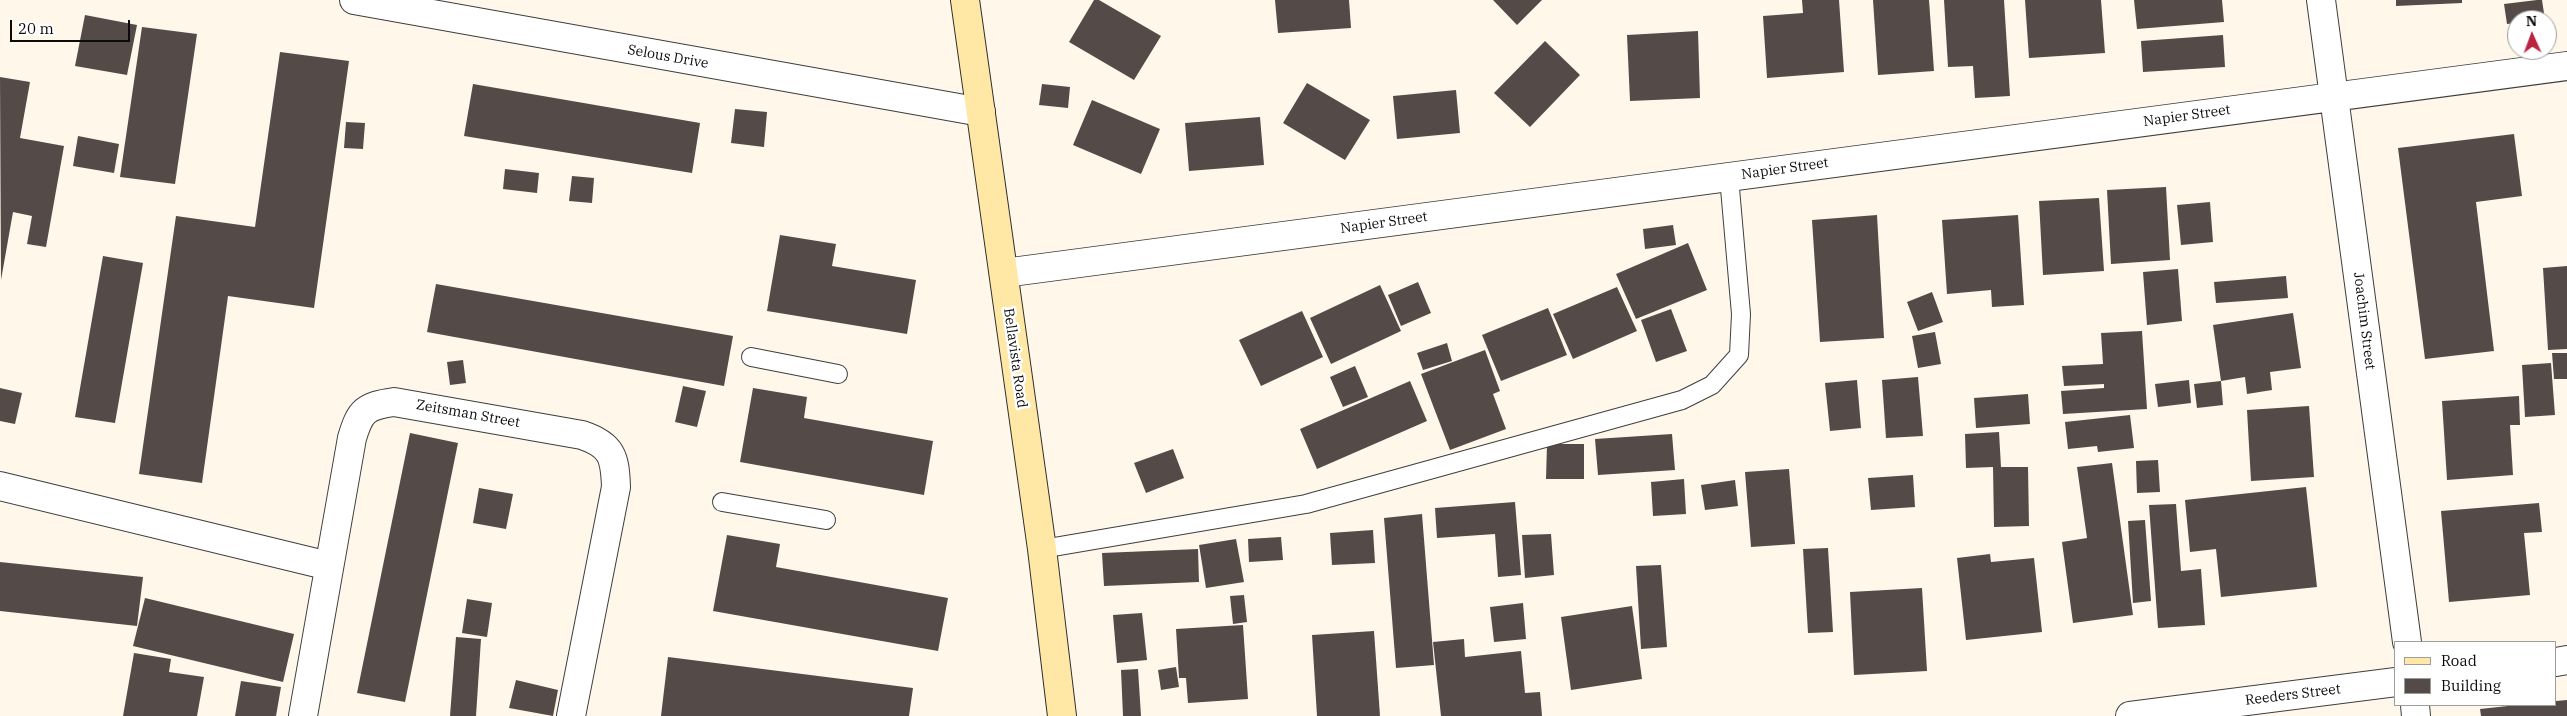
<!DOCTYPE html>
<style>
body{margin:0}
#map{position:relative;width:2567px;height:716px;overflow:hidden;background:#fff8ea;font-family:"IBM Plex Serif",serif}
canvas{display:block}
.legend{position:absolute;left:2394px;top:641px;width:162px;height:65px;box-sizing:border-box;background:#fff;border:1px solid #9d9d9d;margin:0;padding:6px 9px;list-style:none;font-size:15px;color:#0b0b0b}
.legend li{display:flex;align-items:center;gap:10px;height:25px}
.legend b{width:25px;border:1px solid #9d9d9d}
.north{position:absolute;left:2507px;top:10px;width:50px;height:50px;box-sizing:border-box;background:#fff;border:1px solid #9d9d9d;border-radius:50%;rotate:358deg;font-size:14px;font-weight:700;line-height:20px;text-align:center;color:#0b0b0b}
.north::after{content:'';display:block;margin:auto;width:18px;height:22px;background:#bb2341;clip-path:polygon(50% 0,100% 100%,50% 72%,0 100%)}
.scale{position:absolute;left:10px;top:20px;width:120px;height:22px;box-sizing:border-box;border:2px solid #0b0b0b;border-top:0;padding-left:6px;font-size:15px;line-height:18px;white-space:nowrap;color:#0b0b0b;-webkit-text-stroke:4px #fff;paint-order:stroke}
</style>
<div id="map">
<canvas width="2567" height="716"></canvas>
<ul class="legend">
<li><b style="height:6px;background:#ffe8a5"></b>Road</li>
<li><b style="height:14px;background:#544b48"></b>Building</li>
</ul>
<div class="north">N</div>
<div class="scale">20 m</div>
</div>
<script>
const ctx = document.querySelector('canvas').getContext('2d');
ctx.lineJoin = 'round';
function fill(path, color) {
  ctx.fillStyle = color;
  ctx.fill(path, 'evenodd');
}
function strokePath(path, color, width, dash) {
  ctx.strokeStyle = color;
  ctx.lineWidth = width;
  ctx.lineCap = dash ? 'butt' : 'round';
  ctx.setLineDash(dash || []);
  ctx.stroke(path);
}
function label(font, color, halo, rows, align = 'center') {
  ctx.font = font + ' "IBM Plex Serif",serif';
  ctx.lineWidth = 5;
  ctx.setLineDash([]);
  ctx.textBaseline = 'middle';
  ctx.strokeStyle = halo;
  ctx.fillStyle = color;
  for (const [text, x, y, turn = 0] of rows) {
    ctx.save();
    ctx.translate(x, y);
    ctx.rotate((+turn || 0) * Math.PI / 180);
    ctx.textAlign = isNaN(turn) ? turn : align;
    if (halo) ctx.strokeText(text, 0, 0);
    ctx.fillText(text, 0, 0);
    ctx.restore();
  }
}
fill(new Path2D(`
 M1094,0H1099L1161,36L1134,80L1069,42Z
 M1275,0H1349L1351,28L1278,33Z
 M1493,0H1542L1517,25Z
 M1802,0H1839L1844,72L1767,78L1763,16L1803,13Z
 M1873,0H1929L1934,71L1878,75Z
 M1944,0H2004L2010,96L1975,98L1973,66L1948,67Z
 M2025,0H2101L2105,53L2029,58Z
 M2134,0H2222L2224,22L2137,29Z
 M2396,0H2462V3L2396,6Z
 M2537,0H2542L2545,20H2517V23L2507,24L2504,4Z
 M85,15L137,25L127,75L75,66Z
 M142,27L197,34L175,184L120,177Z
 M1698,31L1700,98L1630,101L1627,35Z
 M2223,35L2225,67L2143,72L2141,41Z
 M1545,41L1580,75L1530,127L1494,93Z
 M280,52L349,61L314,308L228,296L202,483L139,474L176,216L255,227Z
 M0,77L30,82L20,138L64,146L46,247L27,244L32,216L13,212L1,280Z
 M1307,83L1370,120L1345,160L1283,123Z
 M473,84L700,123L692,173L464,136Z
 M1042,84L1070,87L1068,108L1039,105Z
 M1456,90L1460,133L1397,139L1393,96Z
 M1092,100L1160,129L1141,174L1073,145Z
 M735,109L767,112L764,147L731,143Z
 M1260,117L1264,165L1189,171L1185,123Z
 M346,122L365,123L363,149L344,148Z
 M2514,134L2522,196L2476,202L2494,351L2425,359L2398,148Z
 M78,136L119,144L114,173L73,166Z
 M505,169L539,173L537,193L503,189Z
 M572,176L594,178L592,203L569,201Z
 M2166,187L2170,260L2111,264L2107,190Z
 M2099,198L2104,271L2043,275L2039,201Z
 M2210,202L2213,242L2181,245L2177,205Z
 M1877,215L1884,338L1820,342L1812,220Z
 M2018,215L2024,305L1992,307L1991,290L1947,294L1942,220Z
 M1673,225L1676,245L1645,249L1643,229Z
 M780,235L836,244L832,266L916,280L907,334L767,311Z
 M1688,243L1707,290L1636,319L1616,274Z
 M103,256L143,263L115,423L75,417Z
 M2567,266V349L2548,350L2543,268Z
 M2178,269L2182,321L2147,325L2143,272Z
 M2286,276L2288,298L2216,303L2214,282Z
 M1418,282L1431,313L1401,326L1388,295Z
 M436,284L733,336L724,386L427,332Z
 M1380,285L1401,331L1331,364L1310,318Z
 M1617,287L1637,331L1573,359L1553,314Z
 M1932,292L1943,322L1918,331L1907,302Z
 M1548,308L1567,355L1501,381L1482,335Z
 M1671,309L1687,351L1656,362L1641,320Z
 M1302,311L1323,357L1261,386L1239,340Z
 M2293,313L2301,368L2270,372L2272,390L2247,394L2245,377L2221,381L2213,325Z
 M2142,331L2147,409L2063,414L2061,391L2104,388V384L2064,386L2062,366L2103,364L2101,333Z
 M1935,332L1941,364L1918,368L1912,336Z
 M1447,343L1452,361L1423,370L1417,353Z
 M1485,350L1500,391L1493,394L1506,429L1450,450L1421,374Z
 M2552,353H2567V379H2554Z
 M463,360L466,383L450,385L447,362Z
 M2551,363L2555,415L2525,417L2522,365Z
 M1355,366L1368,397L1343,407L1330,377Z
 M1918,377L1923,436L1886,438L1882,380Z
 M1857,380L1861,428L1830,431L1825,383Z
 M2189,380L2191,403L2158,407L2155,384Z
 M1410,381L1427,421L1317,469L1300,429Z
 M2221,381L2223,405L2197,408L2194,384Z
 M683,386L706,391L697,427L675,422Z
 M0,388L22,393L15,424L0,421Z
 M753,388L807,397L804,418L933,441L924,495L740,462Z
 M2028,394L2030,424L1976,428L1974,398Z
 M2519,396L2520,425H2510L2513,475L2447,480L2442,401Z
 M2309,406L2314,477L2251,481L2247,410Z
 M2130,415L2134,448L2098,452L2097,446L2068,449L2065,422Z
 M1999,432L2001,467H2028L2029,526L1994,527L1993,467L1966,468L1965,434Z
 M410,433L458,443L405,702L357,693Z
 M1672,434L1675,470L1598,475L1595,439Z
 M1547,444H1584V479H1546Z
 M1173,449L1184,478L1146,493L1134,463Z
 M2158,460L2160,492L2137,493L2136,461Z
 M2112,463L2133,615L2073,623L2062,542L2087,538L2077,467Z
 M1789,469L1795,544L1751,547L1745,472Z
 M1913,475L1915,507L1871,510L1868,478Z
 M1684,479L1686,514L1653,516L1651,482Z
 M1735,480L1738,506L1705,510L1701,485Z
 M2306,487L2317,587L2221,597L2216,549L2190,552L2185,500Z
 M479,488L513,494L506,529L473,523Z
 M1515,502L1521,575L1498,577L1495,534L1437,538L1435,508Z
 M2539,503L2542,532L2524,533L2530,595L2449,602L2441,511Z
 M2176,504L2181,571L2201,569L2205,625L2158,628L2149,505Z
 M1422,514L1434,665L1396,668L1384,518Z
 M2145,520L2151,601L2133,603L2128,521Z
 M1373,530L1375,563L1332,565L1330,533Z
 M1551,534L1554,575L1525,578L1522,535Z
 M727,535L780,544L776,567L948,598L938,651L713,611Z
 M1281,537L1283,560L1249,562L1248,539Z
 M1236,539L1244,582L1206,588L1199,545Z
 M1828,548L1833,632L1808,633L1803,549Z
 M1198,549L1199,582L1104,586L1102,553Z
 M1990,554L1991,562L2034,558L2042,632L1966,640L1957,558Z
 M0,562L143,577L137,626L0,611Z
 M1661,565L1667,647L1641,649L1636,566Z
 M1922,588L1927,671L1854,675L1850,592Z
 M1244,595L1247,622L1233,624L1230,596Z
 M145,598L294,634L283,682L133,646Z
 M467,599L492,603L487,637L462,633Z
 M1523,603L1526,639L1494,642L1490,607Z
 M1632,606L1642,679L1571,690L1561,617Z
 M1142,613L1147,660L1117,663L1113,615Z
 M1243,625L1248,699L1188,703L1186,678H1179L1176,629Z
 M1374,631L1380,716H1317L1312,635Z
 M456,637L481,639L476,716H450Z
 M1464,639L1465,657L1521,651L1525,693L1540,692L1542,716H1441L1433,642Z
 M134,653L171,659L169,672L204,677L197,716H123Z
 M668,657L913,688L909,716H661Z
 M1176,667L1179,687L1161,690L1158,670Z
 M1138,669L1141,716H1123L1121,670Z
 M516,680L558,690L553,716L509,708Z
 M241,681L281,687L276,716H235Z
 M2567,700V716H2481L2480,709L2517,705H2556V701Z`), '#544b48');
const lane = new Path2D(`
 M751,357L838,374
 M722,502L826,520
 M1042,549L1306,504L1682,400L1712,385L1739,355L1741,314L1729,177`);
const street = new Path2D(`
 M354,0L981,112
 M2321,0L2407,642
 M1004,273L2567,66
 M0,486L329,566
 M2556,662L2567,660
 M2415,705L2416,716
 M303,716L352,438C360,411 365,406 394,402L582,435C612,445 615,457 616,487L571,716
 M2130,716L2396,682`);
const secondary = new Path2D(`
 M965,0L1042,549L1062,716`);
strokePath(lane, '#3e3e3e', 20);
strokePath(street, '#3e3e3e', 30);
strokePath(secondary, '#2d2d2d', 30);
strokePath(lane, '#fff', 18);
strokePath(street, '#fff', 28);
strokePath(secondary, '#ffe8a5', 28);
label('14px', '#0b0b0b', '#fff', [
 ["Selous Drive",668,57,10],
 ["Napier Street",2187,116,-8],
 ["Napier Street",1785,169,-8],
 ["Napier Street",1384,223,-8],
 ["Joachim Street",2364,321,83],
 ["Bellavista Road",1015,358,82],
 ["Zeitsman Street",468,414,10],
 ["Reeders Street",2293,695,-7]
]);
</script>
